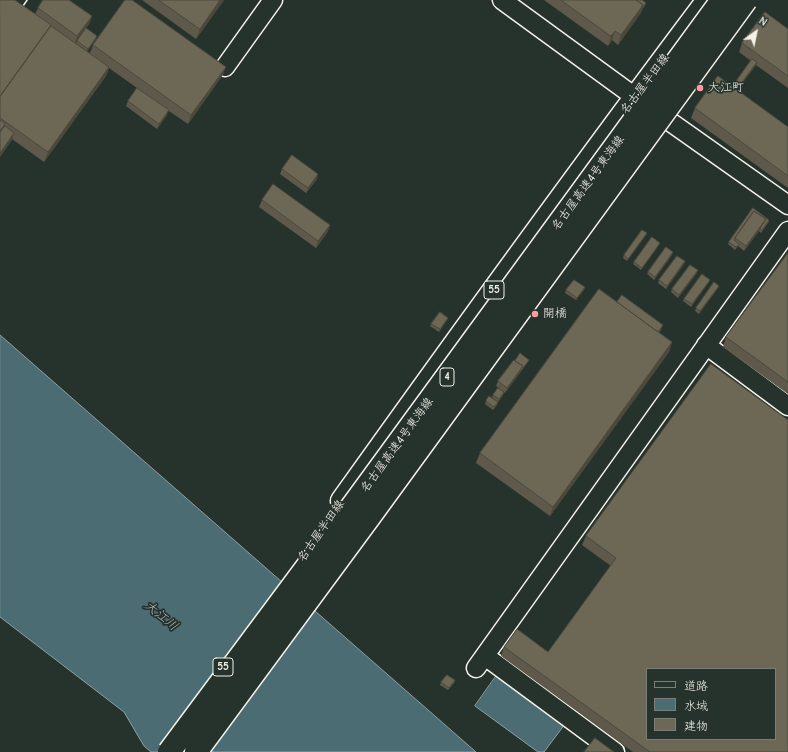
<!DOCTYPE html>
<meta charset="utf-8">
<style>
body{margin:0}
#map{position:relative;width:788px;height:752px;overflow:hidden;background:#26332d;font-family:"Comic Neue","Klee One",sans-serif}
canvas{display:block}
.legend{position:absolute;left:646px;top:668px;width:130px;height:72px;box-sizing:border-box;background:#26332d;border:1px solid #787f78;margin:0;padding:5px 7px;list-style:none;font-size:12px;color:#f4f1e8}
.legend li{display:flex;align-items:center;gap:8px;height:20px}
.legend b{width:20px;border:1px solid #787f78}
.north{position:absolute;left:736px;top:12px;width:40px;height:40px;-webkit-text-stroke:3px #26332d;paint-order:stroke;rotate:33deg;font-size:11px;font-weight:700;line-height:16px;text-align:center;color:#f4f1e8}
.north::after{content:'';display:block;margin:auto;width:14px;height:18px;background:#f4f1e8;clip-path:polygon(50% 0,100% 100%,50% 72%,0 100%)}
</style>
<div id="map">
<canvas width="788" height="752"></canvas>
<ul class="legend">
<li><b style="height:5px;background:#26332d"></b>道路</li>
<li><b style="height:11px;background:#4c6c73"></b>水域</li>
<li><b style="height:11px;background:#6d6856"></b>建物</li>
</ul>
<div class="north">N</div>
</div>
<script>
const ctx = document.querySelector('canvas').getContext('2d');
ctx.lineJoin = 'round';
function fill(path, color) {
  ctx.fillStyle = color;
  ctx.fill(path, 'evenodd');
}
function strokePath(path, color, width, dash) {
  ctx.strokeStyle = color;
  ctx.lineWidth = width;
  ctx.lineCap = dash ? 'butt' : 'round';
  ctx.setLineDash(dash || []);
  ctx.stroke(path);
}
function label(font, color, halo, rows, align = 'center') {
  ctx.font = font + ' "Comic Neue","Klee One",sans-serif';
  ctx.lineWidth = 3.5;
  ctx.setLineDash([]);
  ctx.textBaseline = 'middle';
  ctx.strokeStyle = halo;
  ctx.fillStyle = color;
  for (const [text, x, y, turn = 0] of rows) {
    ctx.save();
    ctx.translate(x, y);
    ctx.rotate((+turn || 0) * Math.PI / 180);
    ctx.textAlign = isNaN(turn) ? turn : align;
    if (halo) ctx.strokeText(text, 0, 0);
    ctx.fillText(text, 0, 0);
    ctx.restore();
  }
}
const water = new Path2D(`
 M0,335L476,752H151L144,746L124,712L0,617Z
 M497,675L565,724L544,752H538L475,706Z`);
fill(water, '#4c6c73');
strokePath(water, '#8fa1a2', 1);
const minor = new Path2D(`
 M502,0L635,97L788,205
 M30,13L39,0
 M225,67L273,0
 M706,345L788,406
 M485,656L615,752
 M476,668L788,231`);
const major = new Path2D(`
 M342,501C462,333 584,165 708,0`);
strokePath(minor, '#f4f1e8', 21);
strokePath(major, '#f4f1e8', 25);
strokePath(minor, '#26332d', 18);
strokePath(major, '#26332d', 22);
const highwayBridge = new Path2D(`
 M169,752L353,505L722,0
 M196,752L370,516L746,0`);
strokePath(highwayBridge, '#f4f1e8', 25, []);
strokePath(highwayBridge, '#26332d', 22);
fill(new Path2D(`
 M0,0L35,14L38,8L92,16L89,24L75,43H76L77,41L96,39L87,51L90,53L93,45L226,67L222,76L188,124L160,105L167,115L157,129L126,106L128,101L137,88L109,68L106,76L44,162L12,139L0,157Z
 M142,0H224L196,39Z
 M544,0H642L646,3L640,14L618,45L612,40L608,46Z
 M788,29V88L756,65L737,90L788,127V188L691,118L695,108L733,86L751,61L739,52L742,43Z
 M282,169L317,179L306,193L280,174Z
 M262,200L330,225L327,233L316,248L259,207Z
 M753,208L769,220L768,223L761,233L759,231L744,251L738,246L735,250L728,244L729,242Z
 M646,235L627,261L623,258L624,255Z
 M659,245L641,270L633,264L634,262Z
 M788,253V394L723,347L726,337Z
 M672,255L654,280L647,274L648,272Z
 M685,261L684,264L666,289L658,283L659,280Z
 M697,273L678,298L671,292L672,289Z
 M710,280L709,282L691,307L683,301L684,299Z
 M719,286L718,288L699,314L695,311L696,308Z
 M585,287L584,290L576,300L565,293L566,290Z
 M617,302L661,330L659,333L672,342L669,352L550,516L476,463L480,453Z
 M447,320L439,332L430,326L431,324Z
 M529,360L528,362L505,393L496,386L498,381L515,361Z
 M711,364L788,752H633L501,656L504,647L548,652L611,566L582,545L586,536Z
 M504,392L503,395L498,402L492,397L493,395Z
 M486,401L498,402L497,405L493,410L485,404Z
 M455,680L454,683L448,690L440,685L441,682Z`), '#5e594a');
fill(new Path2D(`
 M220,0H224L196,39L200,29Z
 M646,3L640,14L618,45L621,35L643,5Z
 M92,16L89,24L75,43L77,36Z
 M51,25L47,35L0,101V96Z
 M615,31L612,40L608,46L611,36Z
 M97,36L96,39L87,52L88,49Z
 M757,62L756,65L732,97L733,95Z
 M109,67L106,76L44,162L48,152Z
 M226,67L222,76L188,124L191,115Z
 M169,110L167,115L157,129L159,124Z
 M14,133L12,140L0,157V153Z
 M318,174L317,179L306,193L308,188Z
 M766,219L764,224L760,228L759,231L744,251L746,246Z
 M769,220L768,223L761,233L762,230Z
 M330,225L327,233L316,248L318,241Z
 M647,233L646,235L627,261L628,259Z
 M660,243L659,245L641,270L642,268Z
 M673,252L672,255L654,280L655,277Z
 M685,261L684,264L666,289L667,286Z
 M698,270L697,273L678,298L679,295Z
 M710,280L709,282L691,307L692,304Z
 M719,286L718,288L699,314L700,311Z
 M585,287L584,290L576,300L577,298Z
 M448,318L447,320L439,332L440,329Z
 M663,325L661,330L654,340L656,335Z
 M672,342L669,352L550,516L553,507Z
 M523,366L521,371L505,393L507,388Z`), '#4c493c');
const building = new Path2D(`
 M0,0H15L51,25L0,96Z
 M43,0H69L92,16L77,36L38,8Z
 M125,0H132L226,67L191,115L93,45Z
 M159,0H220L200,29Z
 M561,0H636L643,5L621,35L615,31L611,36Z
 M636,0H642L646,3L641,10L643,5Z
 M765,12L788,29V76L742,43Z
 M51,26L109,67L48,152L0,118V97Z
 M86,28L97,36L88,49L77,41Z
 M752,59L757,62L737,89L733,86Z
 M718,76L788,127V176L695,108Z
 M137,88L169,110L159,124L128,101Z
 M0,120L5,124L0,131Z
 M5,126L14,133L0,153V133Z
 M292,155L318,174L308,188L282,169Z
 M273,184L330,225L318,241L262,200Z
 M753,208L769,220L762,230L760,228L765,221L766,219L754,211L735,238L734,240L739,244L736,247L729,242Z
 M754,211L766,219L746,246L735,238Z
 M642,230L647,233L628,259L624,255Z
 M652,237L660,243L642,268L634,262Z
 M666,247L673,252L655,277L648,272Z
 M788,253V382L726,337Z
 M677,256L685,261L667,286L659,280Z
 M690,265L698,270L679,295L672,289Z
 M702,274L710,280L692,304L684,299Z
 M574,280L585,287L577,298L566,290Z
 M714,282L719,286L700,311L696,308Z
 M599,289L672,342L553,507L480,453Z
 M622,295L663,325L658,332L617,302Z
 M440,312L448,318L440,329L431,324Z
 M520,353L529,360L523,368L522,367L523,366L515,361Z
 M514,360L523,366L507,388L498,381Z
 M711,364L788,420V752H650L504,647L517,629L548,652L616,558L586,536ZM647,669H775V739H647Z
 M498,388L504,392L499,399L493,395Z
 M489,396L498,402L494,407L486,401Z
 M447,675L455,680L449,688L441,682Z
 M595,738L614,752H584Z`);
fill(building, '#6d6856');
strokePath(building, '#4c493c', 1);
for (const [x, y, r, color] of [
 [700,88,4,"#ff9aa2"],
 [535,314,4,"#ff9aa2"]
]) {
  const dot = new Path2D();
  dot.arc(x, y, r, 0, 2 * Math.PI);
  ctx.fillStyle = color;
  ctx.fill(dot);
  strokePath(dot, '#26332d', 1.5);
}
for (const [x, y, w] of [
 [494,290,20],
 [447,377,14],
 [223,667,20]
]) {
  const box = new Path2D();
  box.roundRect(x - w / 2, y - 9, w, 18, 3);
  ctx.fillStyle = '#26332d';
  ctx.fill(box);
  strokePath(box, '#f4f1e8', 1);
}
label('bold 11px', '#f4f1e8', null, [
 ["55",494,290],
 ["4",447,377],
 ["55",223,667]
]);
label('12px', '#f4f1e8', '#26332d', [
 ["名古屋半田線",645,84,-53],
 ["名古屋高速4号東海線",588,183,-54],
 ["名古屋高速4号東海線",397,445,-54],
 ["名古屋半田線",321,531,-55]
]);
label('12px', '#f4f1e8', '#26332d', [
 ["大江町",708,88],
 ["開橋",543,314]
], 'left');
label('italic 13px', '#b1bcb9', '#26332d', [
 ["大江川",161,616,39]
]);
</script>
